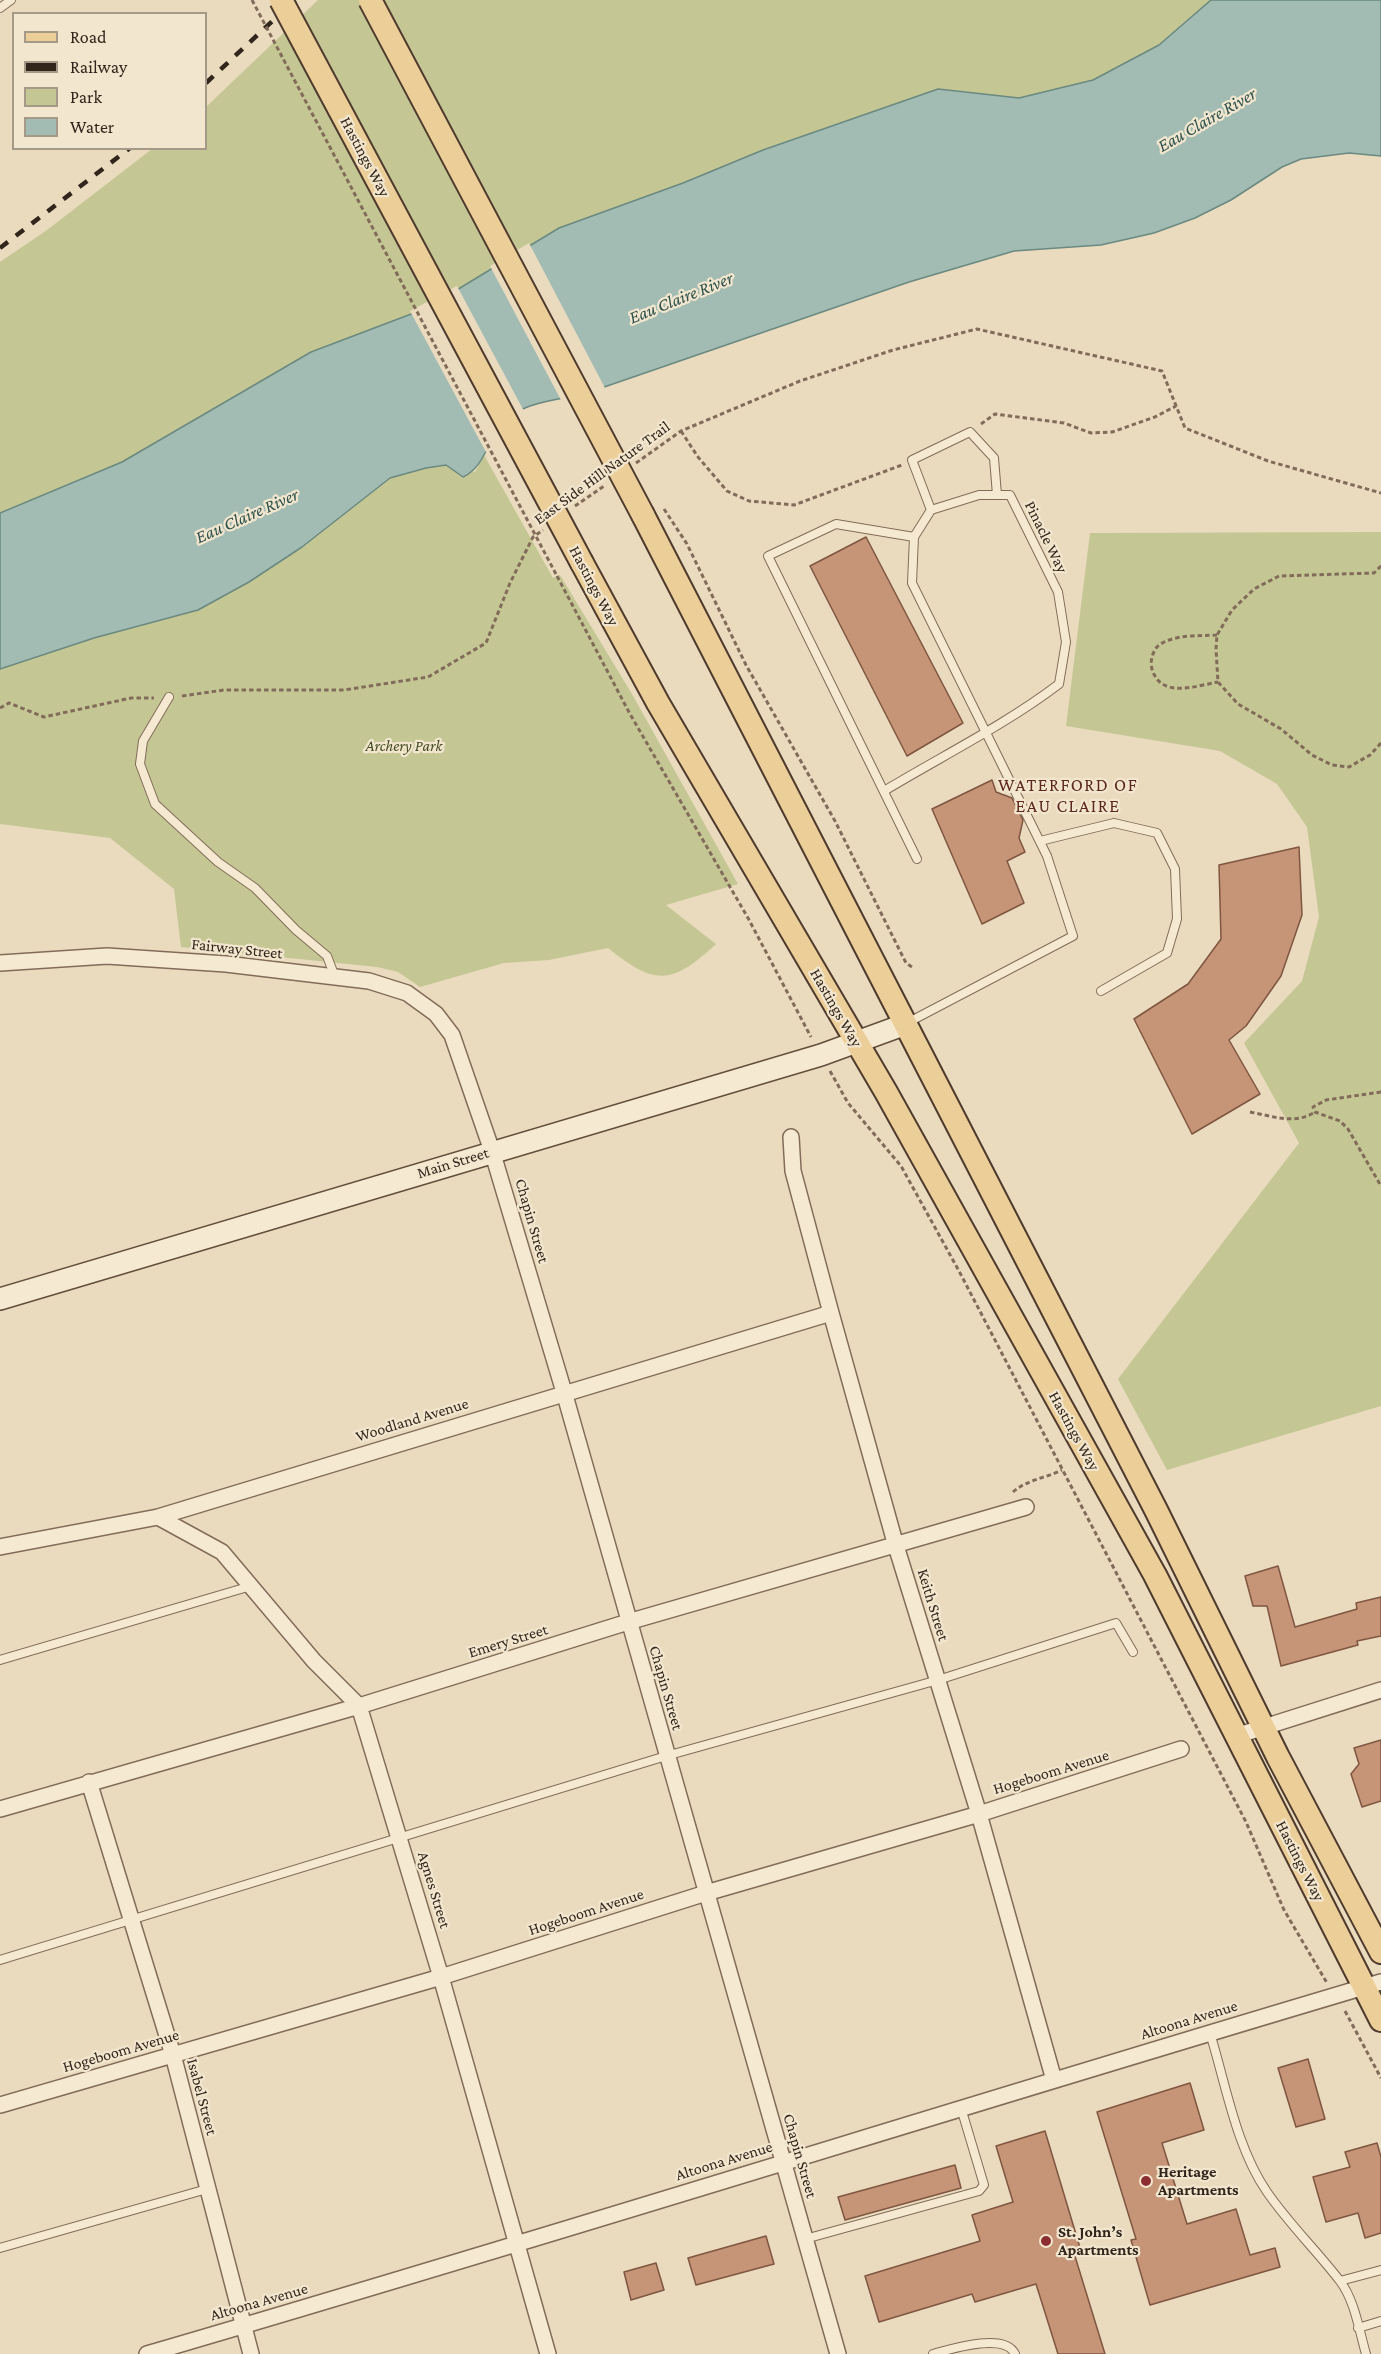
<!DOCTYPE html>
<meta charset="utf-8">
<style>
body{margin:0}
#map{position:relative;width:1381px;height:2354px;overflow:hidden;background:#eadbbf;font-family:"Crimson Pro",serif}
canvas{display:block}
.legend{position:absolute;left:12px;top:12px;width:195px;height:138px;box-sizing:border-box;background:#f2e6ce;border:2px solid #a59987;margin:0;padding:8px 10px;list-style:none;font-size:18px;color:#32261c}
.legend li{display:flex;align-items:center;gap:12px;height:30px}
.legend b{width:30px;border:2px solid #a59987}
</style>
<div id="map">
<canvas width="1381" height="2354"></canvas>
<ul class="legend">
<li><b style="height:8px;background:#ecce98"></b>Road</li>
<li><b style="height:8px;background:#32261c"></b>Railway</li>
<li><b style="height:16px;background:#c4c794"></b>Park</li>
<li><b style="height:16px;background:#a2bcb3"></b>Water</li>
</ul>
</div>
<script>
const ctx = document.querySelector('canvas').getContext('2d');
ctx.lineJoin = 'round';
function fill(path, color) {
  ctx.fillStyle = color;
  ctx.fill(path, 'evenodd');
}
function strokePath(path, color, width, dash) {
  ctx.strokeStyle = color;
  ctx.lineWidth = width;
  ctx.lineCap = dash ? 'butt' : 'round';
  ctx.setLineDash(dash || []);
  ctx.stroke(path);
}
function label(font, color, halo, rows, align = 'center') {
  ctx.font = font + ' "Crimson Pro",serif';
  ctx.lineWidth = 4.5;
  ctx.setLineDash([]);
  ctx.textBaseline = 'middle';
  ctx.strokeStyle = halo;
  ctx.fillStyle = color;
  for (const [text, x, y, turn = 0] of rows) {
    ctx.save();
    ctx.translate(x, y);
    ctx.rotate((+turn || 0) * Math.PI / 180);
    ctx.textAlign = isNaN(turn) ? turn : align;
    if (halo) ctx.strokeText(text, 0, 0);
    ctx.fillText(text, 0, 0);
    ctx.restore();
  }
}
fill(new Path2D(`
 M318,0H1211L1159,45L1094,80L1019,98L938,89L763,150L683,183L427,308L311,352L122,462L0,513V262L47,230L152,149L206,148V107Z
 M484,455L553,578L560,575L632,694L738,884L666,905L716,944C672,985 655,986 608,948L549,960L504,963L420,987L398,972L377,967L181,947L174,889L110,838L0,824V669L94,638L198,610L249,582L302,547L390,478L426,468L446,465L475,472Z
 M1381,532V1406L1167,1470L1118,1379L1299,1143L1244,1043L1302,981L1319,917L1307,827L1277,784L1220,751L1066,726L1090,533Z`), '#c4c794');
const water = new Path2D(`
 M1211,0H1381V156L1349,153L1301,159L1282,167L1231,200L1195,218L1154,233L1101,245L1014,251L909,282L581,395C556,400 516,403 500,426C487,444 483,468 463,477L446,465L426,468L390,478L302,547L249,582L198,610L94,638L0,669V513L122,462L311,352L427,308L559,228L683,183L763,150L938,89L1019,98L1093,80L1159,45Z`);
fill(water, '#a2bcb3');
strokePath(water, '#6a8980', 1.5);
fill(new Path2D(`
 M529,243L606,390L562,402L490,266Z
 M457,286L525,413L503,426L487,454L410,311Z`), '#eadbbf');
const building = new Path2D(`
 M866,537L963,723L907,756L810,566Z
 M992,780L996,792L1012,798L1023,820L1019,838L1025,852L1007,861L1024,903L982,924L932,809Z
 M1299,847L1302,915L1281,976L1246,1026L1229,1040L1260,1094L1192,1134L1134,1019L1188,984L1221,939L1219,865Z
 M1278,1566L1295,1627L1357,1609L1356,1603L1381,1597V1636L1357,1641L1358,1645L1281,1666L1267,1606H1253L1245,1576Z
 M1381,1740V1801L1362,1807L1351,1774L1359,1764L1354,1748Z
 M1308,2059L1325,2119L1296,2127L1278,2068Z
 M1190,2083L1204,2130L1162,2143L1187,2224L1236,2209L1250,2255L1275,2248L1280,2267L1150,2305L1131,2240L1136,2239L1097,2112Z
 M1045,2131L1081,2251L1074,2253L1105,2354H1058L1036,2284L975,2302L972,2294L879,2322L865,2276L980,2241L972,2215L1013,2202L996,2146Z
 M1377,2143L1381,2157V2233L1365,2238L1358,2213L1326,2222L1313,2177L1350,2167L1345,2152Z
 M955,2165L961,2188L845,2220L838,2197Z
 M766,2236L774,2264L696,2285L688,2258Z
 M656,2263L664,2290L631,2300L624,2272Z`);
fill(building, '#c69477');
strokePath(building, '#7f5640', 1.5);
const lane = new Path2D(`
 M0,8L11,0
 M931,510L912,460L970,432L994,458L997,495
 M914,537L836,524L768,556L917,859
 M169,697L143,741L140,764L155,804L218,862L255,888L296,930L327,956L335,977
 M884,791C942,756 1005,725 1059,684L1066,642L1058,592L1010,495H979L931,510L914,537L912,583L1047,856L1073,936L907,1023
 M1040,841L1114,823L1157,833L1175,869L1177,919L1167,953L1101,991
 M0,1660L251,1586
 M0,1960L666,1756L938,1680L1116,1623L1133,1652
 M1210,2033C1226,2085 1236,2147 1267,2192C1289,2224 1317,2251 1340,2281C1355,2301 1359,2330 1366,2354
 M805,2239L979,2191L984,2185L961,2108
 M0,2248L207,2189
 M1340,2281L1381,2270
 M1358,2328L1381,2321
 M933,2354C951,2349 1005,2332 1015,2354`);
const street = new Path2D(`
 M0,963L107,956L226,964L369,981L407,993L436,1014L452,1035L492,1151L564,1392L838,2354
 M791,1137L793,1171L831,1313L896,1546L979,1814L1054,2080
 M158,1517L222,1552L314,1661L359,1706L441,1977L548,2354
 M0,1547L158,1517L831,1313
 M1236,1736L1381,1690
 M89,1782L173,2055L251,2354
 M0,1809L359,1706L628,1622L1026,1507
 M0,2105L441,1977L706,1893L979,1814L1181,1749
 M147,2354C559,2234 969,2104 1381,1982`);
const secondary = new Path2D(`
 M0,1299L821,1055L906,1024`);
const primary = new Path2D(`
 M643,515L1156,1510L1278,1757L1381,1952
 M582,563L658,703L886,1092L1155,1575L1381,2020`);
strokePath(lane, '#826c59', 10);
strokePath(street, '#826c59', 18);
strokePath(secondary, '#634e3c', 24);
strokePath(primary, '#4f3b2d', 26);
strokePath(new Path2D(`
 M981,424L995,414L1064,423L1091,433L1112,432L1155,417L1176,406
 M681,431L698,457L727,491L749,501L794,505L902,465
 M636,463L681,431L800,381L893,350L977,329L1162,371L1185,428L1268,461L1381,493
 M575,506L604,486
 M664,509L687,544L746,665L835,821L906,963L912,967
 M1381,566L1374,573L1279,576L1254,589L1232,610L1217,635L1216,649L1218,682L1238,704L1281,729L1312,755L1332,765L1349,767L1370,755L1381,743
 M557,576L630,714L748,918L811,1037
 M1217,635C1200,636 1170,634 1157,647C1152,653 1150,662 1152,669C1161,699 1195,686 1218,682
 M182,696L224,690H344L428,677L486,643L510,583L533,537L543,530
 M0,708L9,703L44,717L131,698H154
 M830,1071L848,1103L901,1166L959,1271L1246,1822L1284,1910L1327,1983
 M1381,1092L1326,1100L1313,1107L1315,1112L1340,1121L1348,1129L1381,1186
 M1250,1112C1272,1116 1295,1125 1315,1112
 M1013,1492C1026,1480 1046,1478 1062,1470
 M1345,2011L1381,2078`), '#826c59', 3, [4.5, 3]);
strokePath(lane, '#f6e9d1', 8);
strokePath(street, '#f6e9d1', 15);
strokePath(secondary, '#f6e9d1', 21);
strokePath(primary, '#ecce98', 22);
strokePath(new Path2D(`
 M206,83L295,0
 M0,248L130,148`), '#32261c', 4.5, [10, 10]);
const primaryBridge = new Path2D(`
 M281,0L582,563
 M370,0L643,515`);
strokePath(primaryBridge, '#4f3b2d', 26, []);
strokePath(new Path2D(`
 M252,0L557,576`), '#826c59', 3, [4.5, 3]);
strokePath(primaryBridge, '#ecce98', 22);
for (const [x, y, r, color] of [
 [1146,2181,6,"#8c2d32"],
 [1046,2241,6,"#8c2d32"]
]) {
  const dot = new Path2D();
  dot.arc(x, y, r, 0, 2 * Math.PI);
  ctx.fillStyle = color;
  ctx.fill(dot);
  strokePath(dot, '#f2e6ce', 2);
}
label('16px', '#32261c', '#f2e6ce', [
 ["Hastings Way",365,157,62],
 ["East Side Hill Nature Trail",602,473,-36],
 ["Pinacle Way",1046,537,64],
 ["Hastings Way",594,586,62],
 ["Fairway Street",237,949,6],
 ["Hastings Way",836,1008,60],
 ["Main Street",453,1163,-17],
 ["Chapin Street",532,1221,74],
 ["Woodland Avenue",412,1420,-17],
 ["Hastings Way",1074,1431,61],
 ["Keith Street",933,1605,73],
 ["Emery Street",508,1641,-17],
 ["Chapin Street",666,1688,74],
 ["Hogeboom Avenue",1051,1772,-17],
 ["Hastings Way",1300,1861,63],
 ["Agnes Street",434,1890,73],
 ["Hogeboom Avenue",586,1912,-18],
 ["Altoona Avenue",1189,2020,-17],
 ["Hogeboom Avenue",121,2051,-16],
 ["Isabel Street",202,2097,75],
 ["Chapin Street",800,2156,74],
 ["Altoona Avenue",724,2161,-17],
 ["Altoona Avenue",259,2302,-16]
]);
label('italic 16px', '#454d24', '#f2e6ce', [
 ["Archery Park",404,746]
]);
label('bold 16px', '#32261c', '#f2e6ce', [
 ["Heritage",1158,2172],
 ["Apartments",1158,2190],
 ["St. John’s",1058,2232],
 ["Apartments",1058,2250]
], 'left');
label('italic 18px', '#2c514d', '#f2e6ce', [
 ["Eau Claire River",1207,120,-30],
 ["Eau Claire River",681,298,-22],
 ["Eau Claire River",247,516,-24]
]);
ctx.letterSpacing = '1.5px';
label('18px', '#5c281f', '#f2e6ce', [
 ["WATERFORD OF",1068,785],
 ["EAU CLAIRE",1068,806]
]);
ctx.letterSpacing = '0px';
</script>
